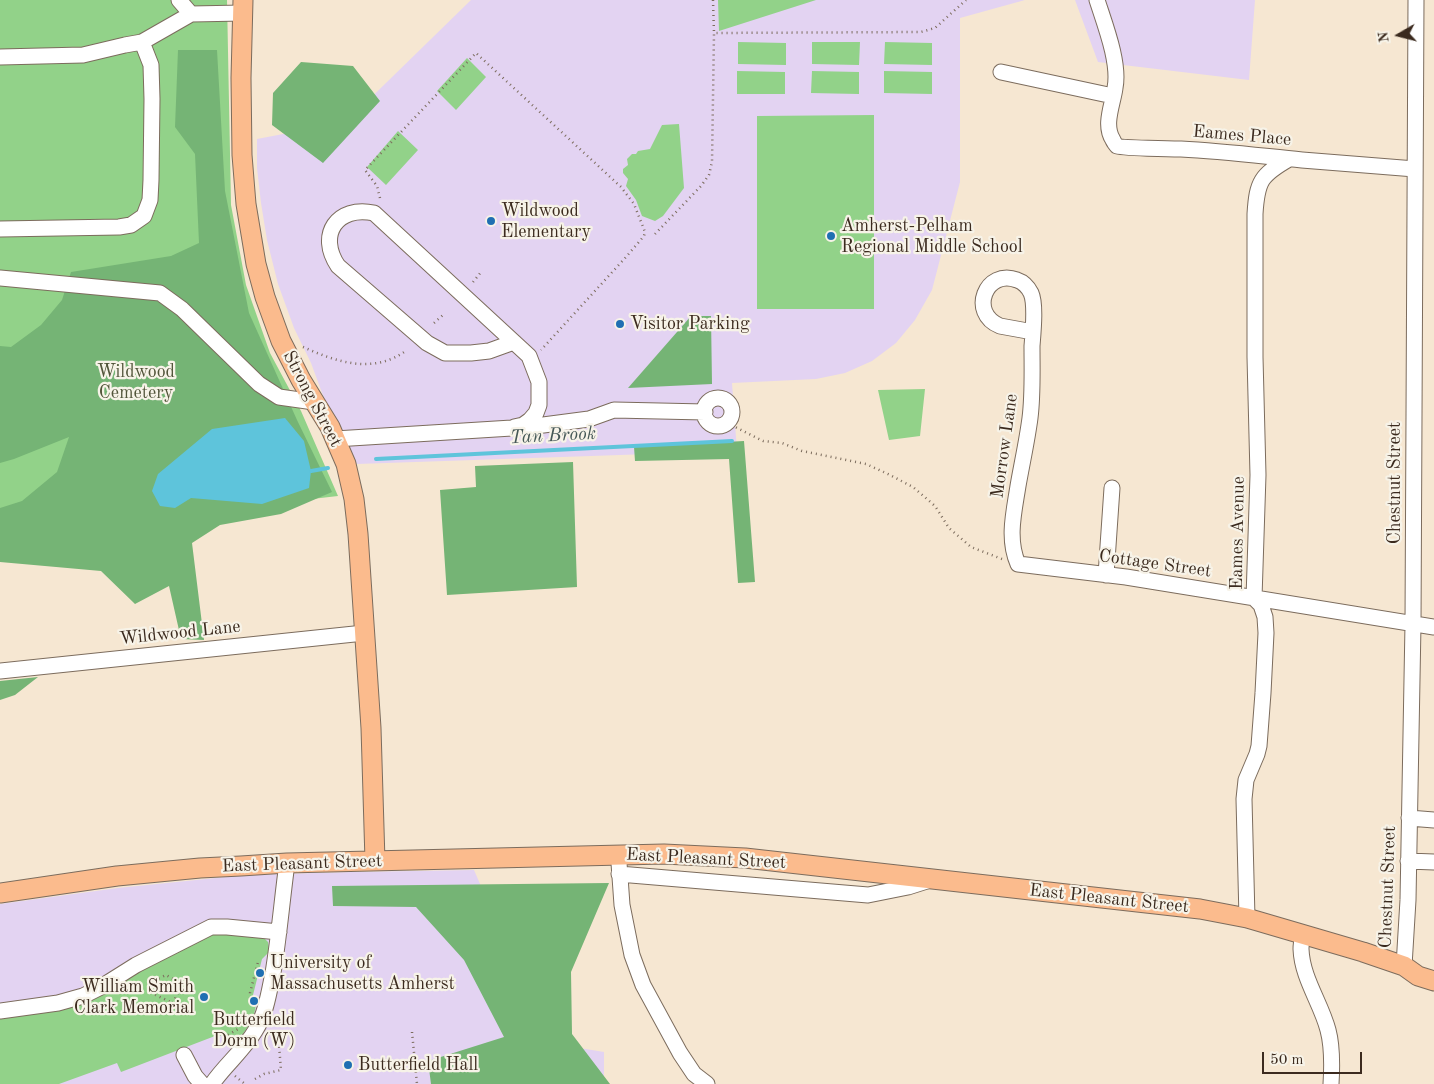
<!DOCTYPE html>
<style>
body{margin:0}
#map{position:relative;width:1434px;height:1084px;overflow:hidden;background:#f6e7d2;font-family:"Old Standard TT",serif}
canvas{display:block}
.north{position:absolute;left:1374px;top:10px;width:50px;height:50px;-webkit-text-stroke:4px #f7f3e8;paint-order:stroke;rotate:262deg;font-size:14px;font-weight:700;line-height:20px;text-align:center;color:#3b2a1e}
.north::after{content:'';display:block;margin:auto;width:18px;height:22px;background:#3b2a1e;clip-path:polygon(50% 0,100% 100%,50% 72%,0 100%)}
.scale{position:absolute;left:1262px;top:1052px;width:100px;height:22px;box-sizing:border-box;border:2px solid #3b2a1e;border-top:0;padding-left:6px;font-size:15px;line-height:18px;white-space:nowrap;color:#3b2a1e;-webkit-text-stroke:4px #f7f3e8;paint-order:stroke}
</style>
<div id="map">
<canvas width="1434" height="1084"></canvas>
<div class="north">N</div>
<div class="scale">50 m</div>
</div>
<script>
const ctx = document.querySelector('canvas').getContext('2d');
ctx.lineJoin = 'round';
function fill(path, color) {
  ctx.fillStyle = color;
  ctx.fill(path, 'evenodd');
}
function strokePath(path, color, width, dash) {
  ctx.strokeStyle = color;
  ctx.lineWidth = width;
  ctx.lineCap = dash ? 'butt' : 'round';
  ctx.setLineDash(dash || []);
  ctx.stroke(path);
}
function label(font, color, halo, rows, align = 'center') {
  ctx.font = font + ' "Old Standard TT",serif';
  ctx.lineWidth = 4.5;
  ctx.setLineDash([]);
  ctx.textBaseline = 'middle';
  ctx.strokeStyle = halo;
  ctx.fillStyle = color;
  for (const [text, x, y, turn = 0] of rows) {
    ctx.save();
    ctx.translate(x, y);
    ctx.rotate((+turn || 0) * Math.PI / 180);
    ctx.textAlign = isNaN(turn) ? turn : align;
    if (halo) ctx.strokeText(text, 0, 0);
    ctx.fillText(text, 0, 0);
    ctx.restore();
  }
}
fill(new Path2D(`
 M471,0H1025L960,18V182L932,290L915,320L896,343L872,361L845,373L816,379L732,383L737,451L357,464L331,417L311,363L294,328L278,284L267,240L261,203L257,168V139L346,122Z
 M1075,0H1255L1249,80L1098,62Z
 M474,870L549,1043L604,1052V1084H0V904L118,888L245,875L351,872Z`), '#e3d3f2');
fill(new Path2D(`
 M0,0H227L231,205L246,285L270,353L301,411L338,496L0,535Z
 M718,0H816L719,31Z
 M738,42L786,43V65L738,64Z
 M812,42H860L859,65L812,64Z
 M885,42L932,43V65L884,64Z
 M467,58L486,77L456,110L437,91Z
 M737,71L785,72V94H737Z
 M812,71L859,72V94L811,93Z
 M884,71L932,72V94L884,93Z
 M874,115V309H757V116Z
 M679,124L684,188L663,216L655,221L642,216L636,200L626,186L628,179L623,173V169L628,165L627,159L632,154H636L638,151L650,149L662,125Z
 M398,131L418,150L386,185L367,167Z
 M925,389L920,436L889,440L878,390Z
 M222,933L264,938L268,942L269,949L268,953L262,959L253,995C261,1006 250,1024 243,1034C235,1038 225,1034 215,1036L121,1072L117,1063L59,1084H0V1017L134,972L212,934Z`), '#92d289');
fill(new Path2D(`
 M178,50H217L225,191L249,313L297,420L332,492L281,514L220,525L192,543L204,640L181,639L169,586L135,604L101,571L0,562V508L22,501L57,472L69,437L14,459L0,463V346L11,347L41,325L62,300L71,272L171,256L199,243L195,154L175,127Z
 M301,62L353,66L380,101L323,163L272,125L273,93Z
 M691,316H711L712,384L628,388Z
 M744,441L755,582L738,583L729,459L635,461L634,447Z
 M573,462L577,587L447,595L440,490L476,487L475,466Z
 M38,677L15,695L0,700V681Z
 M609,883L571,972L572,1034L610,1084H431L428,1061L504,1037L464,960L416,907L333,906L332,886Z`), '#75b475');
fill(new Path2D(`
 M285,418L304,441L311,471L309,488L262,504L191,498L175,508L160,506L152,491L158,474L212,429Z`), '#5ec4db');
strokePath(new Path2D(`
 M376,459L732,441
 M311,471L328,468`), '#5ec4db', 4);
const minor = new Path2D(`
 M1097,0C1105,25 1120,63 1115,88C1113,104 1103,125 1113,140C1113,141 1116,145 1117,146C1121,148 1173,149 1181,149C1222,151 1261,156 1302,160C1339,163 1377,166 1415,169
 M191,14L243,13
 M142,42L191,14L179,0
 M0,57L83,55L125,45L142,42L151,65L152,99L151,180L150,200L144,216L131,225L119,227L0,229
 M1001,72L1113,96
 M0,278L160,293L182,309L259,384L279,397L314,402
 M1033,332L1000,326C968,313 986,268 1017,280C1023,282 1028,287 1031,293C1036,304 1033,333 1032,346C1032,370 1033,394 1030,418C1027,441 1022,463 1018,486C1014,512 1007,539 1018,564L1126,577L1434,627
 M704 412a14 14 0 1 1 28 0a14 14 0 1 1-28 0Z
 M514,427L523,425L530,420L536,413L539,405V382L529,356L374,213C337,205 317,235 338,266L427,343L445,353H471L489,351L514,342
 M335,439L528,427L589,419L614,410L705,412
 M1106,575L1112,488
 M0,671L364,633
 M1409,818L1434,820
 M1408,861L1434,862
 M619,863L622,905L632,955L643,985L680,1053L694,1074L707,1084
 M619,874L868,895L908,887L930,880
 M1247,918L1244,799L1246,780L1257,754L1259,746L1263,693L1266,633L1265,617L1261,605L1254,598L1258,475L1255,357V214C1257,181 1261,175 1289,159
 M1303,934C1302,939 1301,944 1301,949C1302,978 1321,1003 1328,1030C1332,1045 1332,1068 1331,1084
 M1404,966L1408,900L1413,624L1416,0
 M0,1011L58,1003L83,996L101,987L136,965L211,927H227L279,932
 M184,1055L195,1076L202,1084
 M212,1084C225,1065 243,1051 255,1031C266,1014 269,992 273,973C279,937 282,900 287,863`);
const major = new Path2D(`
 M243,0L241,78L242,155L246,204L256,264L265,297L281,341L301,380L330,427L346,464L354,499L358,534L371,728L375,861
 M0,893L117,876L200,868L241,866L287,863L664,854L745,858L1200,909L1247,918L1363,952L1404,966L1418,976L1434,981`);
strokePath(minor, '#7c6c5d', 17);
strokePath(major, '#7c6c5d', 21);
strokePath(new Path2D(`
 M713,0L714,33
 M380,198L377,186L365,170L476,53L621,187L634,204L645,232L644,236L626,257L541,350
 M655,234L701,186L709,175L712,162L714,33L921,32L935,28L966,0
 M473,282L481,272
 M434,323L443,315
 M303,347C337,362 373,375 407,350
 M727,423L763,441L782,443L802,451L866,464L888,474L913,487L935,506L949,528L971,547L1002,559
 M186,986L166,975L154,981L149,992L186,1009
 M173,1003L182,984
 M251,1003L250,993L258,962
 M412,1032L417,1084
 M228,1035L238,1029
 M235,1076L245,1084
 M255,1079L264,1074L281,1070L279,1045`), '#7c6c5d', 2.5, [1, 4]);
strokePath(minor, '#fff', 15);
strokePath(major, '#fbbb8d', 19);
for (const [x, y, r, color] of [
 [491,221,5,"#1f6fb2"],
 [831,236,5,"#1f6fb2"],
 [620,324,5,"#1f6fb2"],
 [260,973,5,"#1f6fb2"],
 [204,997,5,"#1f6fb2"],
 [254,1001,5,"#1f6fb2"],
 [348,1065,5,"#1f6fb2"]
]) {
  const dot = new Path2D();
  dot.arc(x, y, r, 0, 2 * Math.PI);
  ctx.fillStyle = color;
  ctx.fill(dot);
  strokePath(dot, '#f7f3e8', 2);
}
label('18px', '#3b2a1e', '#f7f3e8', [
 ["Eames Place",1242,136,5],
 ["Strong Street",312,399,62],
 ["Morrow Lane",1005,446,-82],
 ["Chestnut Street",1395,483,-90],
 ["Eames Avenue",1238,533,-89],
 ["Cottage Street",1155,564,8],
 ["Wildwood Lane",180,633,-6],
 ["East Pleasant Street",706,859,3],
 ["East Pleasant Street",302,864,-2],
 ["Chestnut Street",1388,887,-88],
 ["East Pleasant Street",1109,899,6]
]);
label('18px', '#3b2a1e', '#f7f3e8', [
 ["Wildwood",501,211],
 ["Elementary",501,232],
 ["Amherst-Pelham",841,226],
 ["Regional Middle School",841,247],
 ["Visitor Parking",630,324],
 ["University of",270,963],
 ["Massachusetts Amherst",270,984],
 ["William Smith",194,987,"right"],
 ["Clark Memorial",194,1008,"right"],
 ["Butterfield",254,1020,"center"],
 ["Dorm (W)",254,1041,"center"],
 ["Butterfield Hall",358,1065]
], 'left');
label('18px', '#515439', '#f7f3e8', [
 ["Wildwood",136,372],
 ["Cemetery",136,393]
]);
label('italic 19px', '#465857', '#f7f3e8', [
 ["Tan Brook",553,436,-3]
]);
</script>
